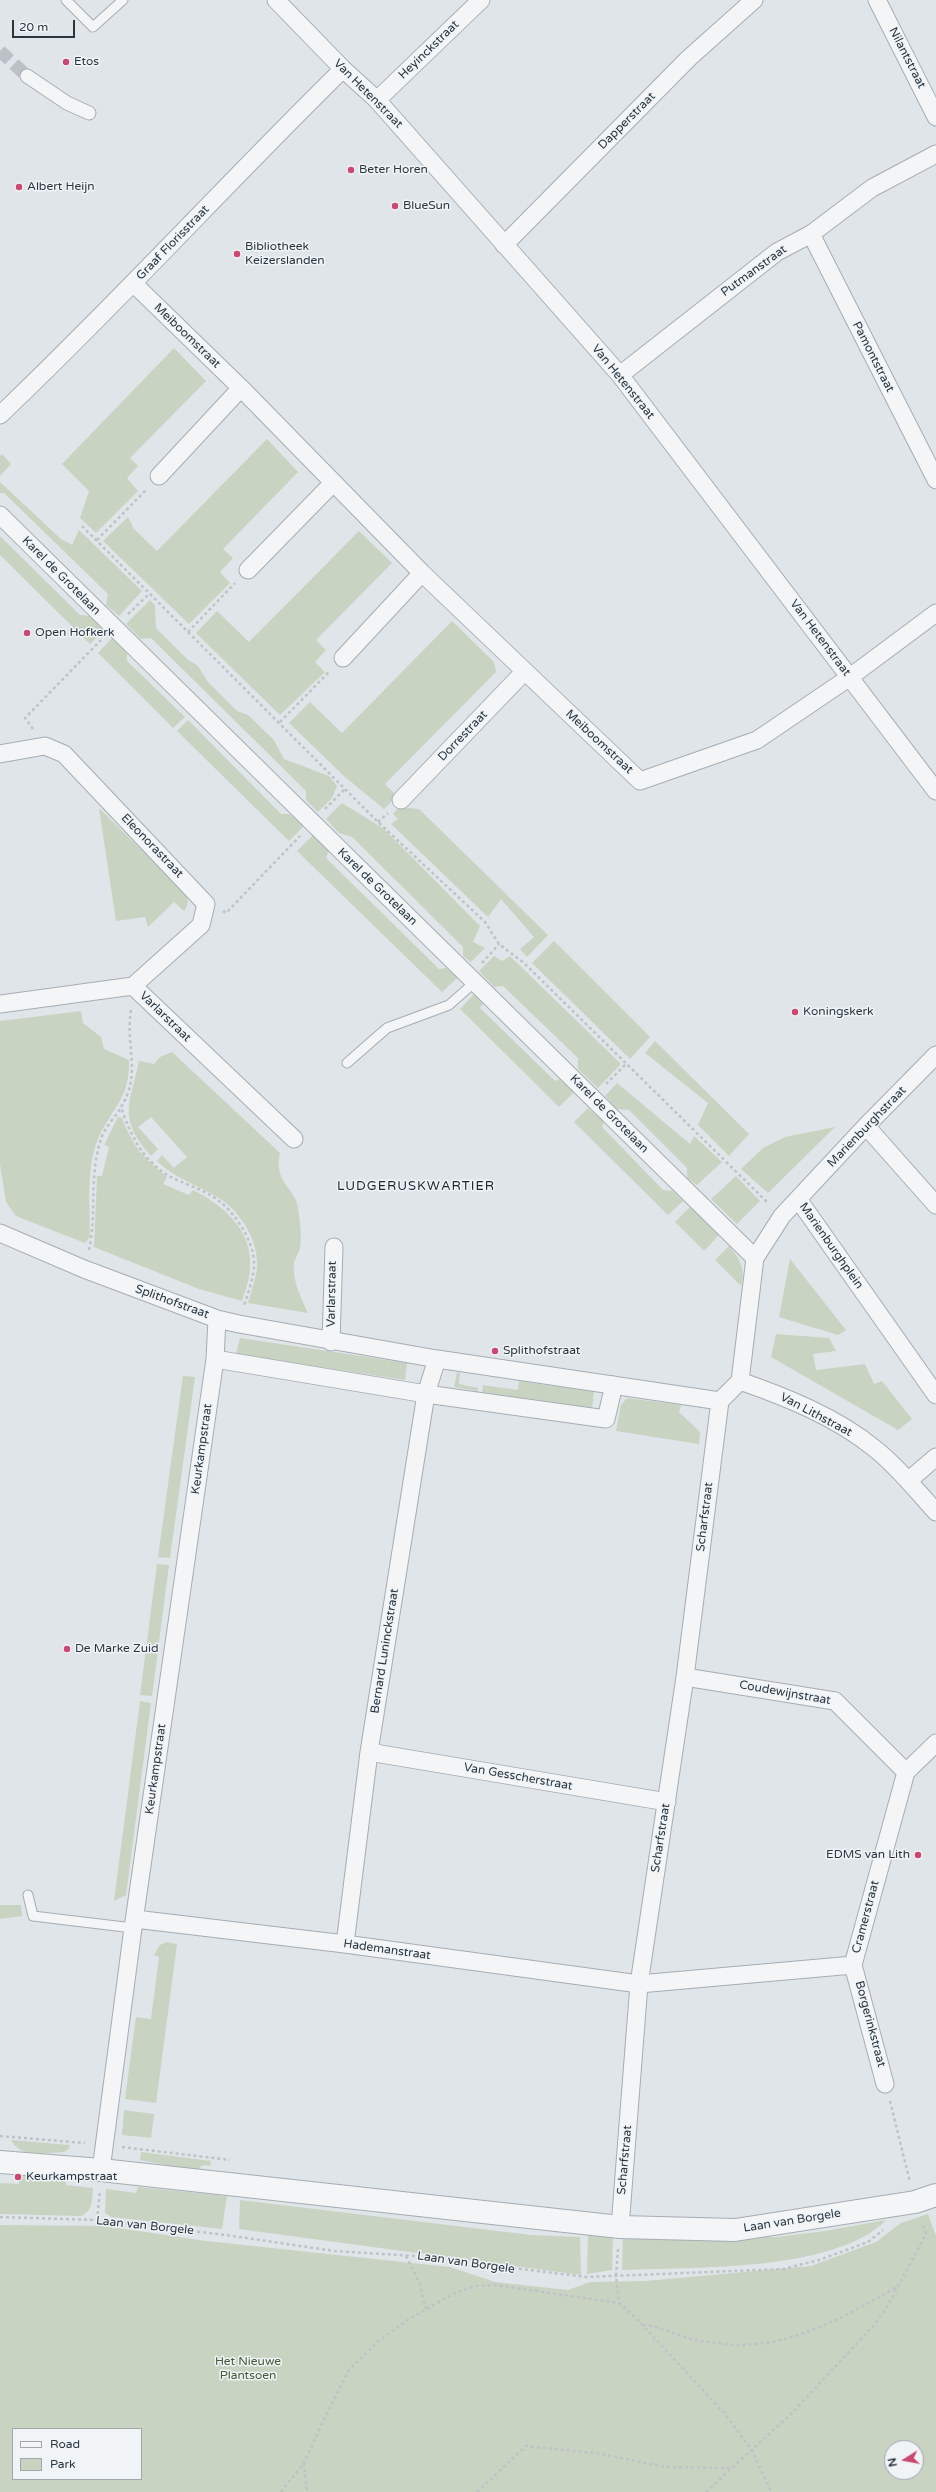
<!DOCTYPE html>
<style>
body{margin:0}
#map{position:relative;width:936px;height:2492px;overflow:hidden;background:#e0e5e9;font-family:"Varela Round",sans-serif}
canvas{display:block}
.legend{position:absolute;left:12px;top:2428px;width:130px;height:52px;box-sizing:border-box;background:#f0f4f7;border:1px solid #a0a8ae;margin:0;padding:5px 7px;list-style:none;font-size:12px;color:#293640}
.legend li{display:flex;align-items:center;gap:8px;height:20px}
.legend b{width:20px;border:1px solid #a0a8ae}
.north{position:absolute;left:884px;top:2440px;width:40px;height:40px;box-sizing:border-box;background:#f0f4f7;border:1px solid #a0a8ae;border-radius:50%;rotate:259deg;font-size:11px;font-weight:700;line-height:16px;text-align:center;color:#293640}
.north::after{content:'';display:block;margin:auto;width:14px;height:18px;background:#cb4872;clip-path:polygon(50% 0,100% 100%,50% 72%,0 100%)}
.scale{position:absolute;left:12px;top:20px;width:63px;height:18px;box-sizing:border-box;border:2px solid #293640;border-top:0;padding-left:5px;font-size:12px;line-height:14px;white-space:nowrap;color:#293640;-webkit-text-stroke:3px #f0f4f7;paint-order:stroke}
</style>
<div id="map">
<canvas width="936" height="2492"></canvas>
<ul class="legend">
<li><b style="height:5px;background:#f3f5f7"></b>Road</li>
<li><b style="height:11px;background:#c9d3c2"></b>Park</li>
</ul>
<div class="north">N</div>
<div class="scale">20 m</div>
</div>
<script>
const ctx = document.querySelector('canvas').getContext('2d');
ctx.lineJoin = 'round';
function fill(path, color) {
  ctx.fillStyle = color;
  ctx.fill(path, 'evenodd');
}
function strokePath(path, color, width, dash) {
  ctx.strokeStyle = color;
  ctx.lineWidth = width;
  ctx.lineCap = dash ? 'butt' : 'round';
  ctx.setLineDash(dash || []);
  ctx.stroke(path);
}
function label(font, color, halo, rows, align = 'center') {
  ctx.font = font + ' "Varela Round",sans-serif';
  ctx.lineWidth = 3;
  ctx.setLineDash([]);
  ctx.textBaseline = 'middle';
  ctx.strokeStyle = halo;
  ctx.fillStyle = color;
  for (const [text, x, y, turn = 0] of rows) {
    ctx.save();
    ctx.translate(x, y);
    ctx.rotate((+turn || 0) * Math.PI / 180);
    ctx.textAlign = isNaN(turn) ? turn : align;
    if (halo) ctx.strokeText(text, 0, 0);
    ctx.fillText(text, 0, 0);
    ctx.restore();
  }
}
fill(new Path2D(`
 M174,348L206,381L130,458L138,466L127,478L138,491L96,533L80,518L89,491L62,464Z
 M267,439L298,472L223,549L233,558L220,572L230,583L189,624L103,541L128,517L134,529L157,551Z
 M2,454L11,464L0,476V456Z
 M0,482L61,539L72,545L79,530L142,591L119,616L106,605L108,594L4,493H0Z
 M359,531L392,563L316,640L326,650L315,662L325,672L280,715L196,633L217,611L249,642Z
 M0,536L80,615L91,616L104,630L90,644L0,555Z
 M150,600L155,605L156,628L187,659L198,666L208,682L237,711L248,715L274,740L284,759L329,776L337,786L332,798L318,812L306,800V791L151,638L141,639L126,624Z
 M452,621L494,662L496,672L385,784L397,796L384,809L345,777L289,723L310,702L342,733Z
 M113,637L127,651V661L185,717L173,728L98,653Z
 M188,720L281,814H290L304,826L289,841L177,731Z
 M342,803L384,829L480,926L473,942L485,948L471,962L463,956V947L352,837L339,833L326,819Z
 M399,807L419,809L548,935L527,957L520,949L534,937L501,899L488,917L391,824L398,819L393,814Z
 M99,808L184,892C189,899 189,904 184,911L174,902L148,927L145,917L116,921Z
 M313,835L329,851L326,858L439,969L446,968L458,977L442,992L297,851Z
 M554,941L650,1037L630,1059L532,963Z
 M494,956L502,961L510,956L621,1064L598,1088L578,1069V1058L503,986L494,987L479,971Z
 M475,993L483,1004L480,1008L555,1081L559,1079L574,1092L559,1107L460,1009Z
 M81,1011L83,1023L101,1037L104,1049L129,1060C130,1099 112,1107 98,1139C86,1168 90,1205 90,1237L85,1243L16,1216L6,1202L0,1164V1021Z
 M655,1041L749,1134L729,1156L698,1125L708,1103L645,1053Z
 M172,1052L280,1153C273,1183 295,1187 298,1208C300,1222 302,1235 300,1248C299,1253 295,1258 294,1263C292,1280 301,1298 308,1313L248,1303C251,1292 256,1279 257,1268C259,1243 242,1214 222,1200C201,1186 175,1179 157,1161L162,1155L174,1168L187,1157L151,1117L138,1127L158,1149L151,1156C117,1117 130,1105 139,1061L154,1064L160,1057Z
 M617,1083L690,1144L694,1136L722,1162L697,1185L687,1178V1168L629,1110L617,1109L605,1096Z
 M588,1108L604,1122L602,1127L663,1190L673,1191L683,1201L668,1215L574,1122Z
 M118,1117L122,1118C134,1149 143,1156 167,1177L163,1184L189,1195L193,1190C223,1205 253,1230 250,1268C250,1279 245,1291 242,1301L199,1289L94,1247L97,1176H102L109,1147L104,1145Z
 M835,1127L768,1193L741,1169L763,1148L785,1137Z
 M736,1176L760,1201L737,1224L711,1199Z
 M690,1207L719,1235L704,1251L675,1222Z
 M729,1246C740,1259 746,1269 741,1286L715,1260Z
 M790,1259L846,1330L838,1335L779,1317Z
 M776,1334L829,1338L836,1351L813,1354L816,1370L865,1364L874,1384L882,1381L912,1419L898,1430L771,1357Z
 M240,1338L407,1363L405,1380L236,1354Z
 M457,1372L460,1373L459,1384L478,1388V1391L454,1387Z
 M183,1376L195,1377L170,1558L158,1557Z
 M519,1381L594,1392L592,1408L482,1392L483,1385L518,1390Z
 M627,1398L681,1405L679,1412L700,1432L699,1444L616,1431L621,1405Z
 M157,1564L169,1565L152,1696L140,1695Z
 M140,1701L151,1703L126,1895L114,1901Z
 M0,1905H21L22,1916L0,1919Z
 M166,1942L177,1944L156,2103L125,2099L136,2017L151,2019L159,1957L154,1955L160,1945Z
 M124,2110L154,2114L151,2138L122,2135Z
 M11,2140L70,2145L69,2149L64,2152C45,2153 21,2159 11,2140Z
 M141,2152L211,2161L210,2166L203,2165L196,2171L140,2160Z
 M20,2173L66,2179V2185L93,2188C92,2200 93,2211 81,2216L0,2214V2183L19,2184Z
 M138,2187L227,2196L222,2229L111,2217L105,2213L106,2189L136,2193Z
 M240,2200L531,2235L580,2237L581,2275L239,2229Z
 M928,2214L936,2236V2492H0V2225L105,2226L206,2241L450,2267L495,2282L568,2290L590,2282L645,2281L811,2266L876,2242L901,2223ZM13,2429H141V2479H13ZM892,2448H916V2472H892Z
 M886,2220C836,2272 692,2267 622,2270L623,2236L776,2237L825,2231Z
 M588,2235L613,2236L612,2270L587,2274Z`), '#c9d3c2');
strokePath(new Path2D(`
 M0,51L27,76`), '#bbc2c7', 13, [13, 6]);
const service = new Path2D(`
 M66,0L93,27L123,0
 M347,1063L387,1028L449,1005L475,982
 M28,1895L33,1916L133,1928`);
const pedestrian = new Path2D(`
 M27,76L67,103L89,113`);
const minor = new Path2D(`
 M276,0L343,69L377,100L620,375L936,791
 M877,0L936,117
 M377,100L481,0
 M811,234L936,480
 M504,245L689,58L754,0
 M134,284L241,388L422,573L640,781L757,740L850,677L936,613
 M620,375L777,252L811,234L872,188L936,154
 M0,415C118,303 227,183 343,69
 M159,476L241,388
 M0,515L755,1258
 M248,570L333,483
 M343,658L422,573
 M0,754L45,746L64,754L206,904L201,925L133,986
 M401,800L524,672
 M133,986L294,1139
 M0,1004L133,986
 M866,1126L936,1205
 M798,1199L936,1395
 M0,1233L84,1269L217,1319L239,1324L437,1359L720,1401L740,1381
 M331,1342L334,1247
 M215,1359L426,1394L606,1419L614,1385
 M740,1381L755,1258L782,1216L866,1126L936,1055
 M740,1381C786,1397 836,1417 874,1448C897,1466 916,1490 936,1512
 M908,1481L936,1457
 M685,1677L835,1701L906,1772
 M369,1752L667,1802
 M135,1919L345,1944L639,1984L853,1965L906,1772L936,1743
 M345,1944L369,1752L426,1394L437,1359
 M853,1965L885,2084
 M101,2170L133,1928L215,1359L217,1319
 M620,2227L639,1984L685,1677L720,1401`);
const tertiary = new Path2D(`
 M0,2162L101,2170L620,2227L735,2230L915,2202L936,2195`);
strokePath(service, '#a5adb3', 11);
strokePath(pedestrian, '#a5adb3', 15);
strokePath(minor, '#a5adb3', 19);
strokePath(tertiary, '#a5adb3', 24);
strokePath(new Path2D(`
 M82,526L378,822L485,922L499,944L524,963L768,1203
 M97,540L147,489
 M128,614L149,594
 M188,632L235,583
 M280,722L330,671
 M33,729L25,718L101,640
 M325,809L345,789
 M378,822L388,813
 M223,911L226,913L300,836
 M482,963L499,944
 M131,1010C125,1046 142,1074 121,1107C130,1134 143,1161 169,1176C182,1183 197,1187 210,1195C232,1207 252,1237 254,1261C255,1275 248,1293 244,1306
 M606,1084L626,1064
 M89,1250C97,1214 89,1178 100,1142C103,1130 114,1118 121,1108
 M890,2101L910,2182
 M0,2136L85,2143
 M122,2147L230,2160
 M0,2217L97,2220L226,2235L334,2251L415,2256L586,2277L783,2269L819,2260L868,2242L883,2230
 M97,2220L100,2191
 M618,2249L616,2277L619,2303L636,2318L724,2413L752,2450L771,2492
 M406,2256L419,2282L426,2309
 M643,2325C664,2327 681,2338 701,2341C713,2342 726,2345 738,2345C797,2345 848,2315 898,2286
 M304,2463L307,2492
 M281,2492L304,2463L325,2417L349,2370L377,2342L409,2319L455,2293L476,2286L495,2285L619,2303
 M477,2492L526,2446L602,2454L665,2467L733,2468
 M706,2492L793,2412L875,2324L887,2307L926,2234L922,2223`), '#bec3c7', 2.5, [3, 3]);
strokePath(service, '#f3f5f7', 9);
strokePath(pedestrian, '#f3f5f7', 13);
strokePath(minor, '#f3f5f7', 17);
strokePath(tertiary, '#f3f5f7', 22);
for (const [x, y, r, color] of [
 [66,62,4,"#cb4872"],
 [351,170,4,"#cb4872"],
 [19,187,4,"#cb4872"],
 [395,206,4,"#cb4872"],
 [237,254,4,"#cb4872"],
 [27,633,4,"#cb4872"],
 [795,1012,4,"#cb4872"],
 [495,1351,4,"#cb4872"],
 [67,1649,4,"#cb4872"],
 [918,1855,4,"#cb4872"],
 [18,2177,4,"#cb4872"]
]) {
  const dot = new Path2D();
  dot.arc(x, y, r, 0, 2 * Math.PI);
  ctx.fillStyle = color;
  ctx.fill(dot);
  strokePath(dot, '#f0f4f7', 1.5);
}
label('12px', '#293640', '#f0f4f7', [
 ["Heyinckstraat",429,50,-44],
 ["Nilantstraat",907,58,63],
 ["Van Hetenstraat",368,94,45],
 ["Dapperstraat",627,121,-45],
 ["Graaf Florisstraat",173,243,-46],
 ["Putmanstraat",754,271,-36],
 ["Meiboomstraat",187,336,44],
 ["Pamontstraat",873,357,63],
 ["Van Hetenstraat",623,382,51],
 ["Karel de Grotelaan",61,576,45],
 ["Van Hetenstraat",820,638,53],
 ["Dorrestraat",463,736,-46],
 ["Meiboomstraat",599,742,43],
 ["Eleonorastraat",152,846,46],
 ["Karel de Grotelaan",377,887,44],
 ["Varlarstraat",165,1017,44],
 ["Karel de Grotelaan",609,1114,45],
 ["Marienburghstraat",867,1127,-46],
 ["Marienburghplein",831,1246,55],
 ["Varlarstraat",332,1294,-89],
 ["Splithofstraat",172,1302,20],
 ["Van Lithstraat",816,1415,28],
 ["Keurkampstraat",202,1449,-82],
 ["Scharfstraat",705,1517,-83],
 ["Bernard Luninckstraat",385,1651,-81],
 ["Coudewijnstraat",785,1693,10],
 ["Keurkampstraat",156,1769,-82],
 ["Van Gesscherstraat",518,1777,10],
 ["Scharfstraat",661,1838,-81],
 ["Cramerstraat",866,1917,-75],
 ["Hademanstraat",387,1950,8],
 ["Borgerinkstraat",870,2024,75],
 ["Scharfstraat",625,2160,-85],
 ["Laan van Borgele",792,2221,-9],
 ["Laan van Borgele",145,2226,6],
 ["Laan van Borgele",466,2263,8]
]);
label('12px', '#293640', '#f0f4f7', [
 ["Etos",74,62],
 ["Beter Horen",359,170],
 ["Albert Heijn",27,187],
 ["BlueSun",403,206],
 ["Bibliotheek",245,247],
 ["Keizerslanden",245,261],
 ["Open Hofkerk",35,633],
 ["Koningskerk",803,1012],
 ["Splithofstraat",503,1351],
 ["De Marke Zuid",75,1649],
 ["EDMS van Lith",910,1855,"right"],
 ["Keurkampstraat",26,2177]
], 'left');
label('12px', '#445c37', '#f0f4f7', [
 ["Het Nieuwe",248,2362],
 ["Plantsoen",248,2376]
]);
ctx.letterSpacing = '1px';
label('13px', '#1b2631', '#f0f4f7', [
 ["LUDGERUSKWARTIER",416,1187]
]);
ctx.letterSpacing = '0px';
</script>
